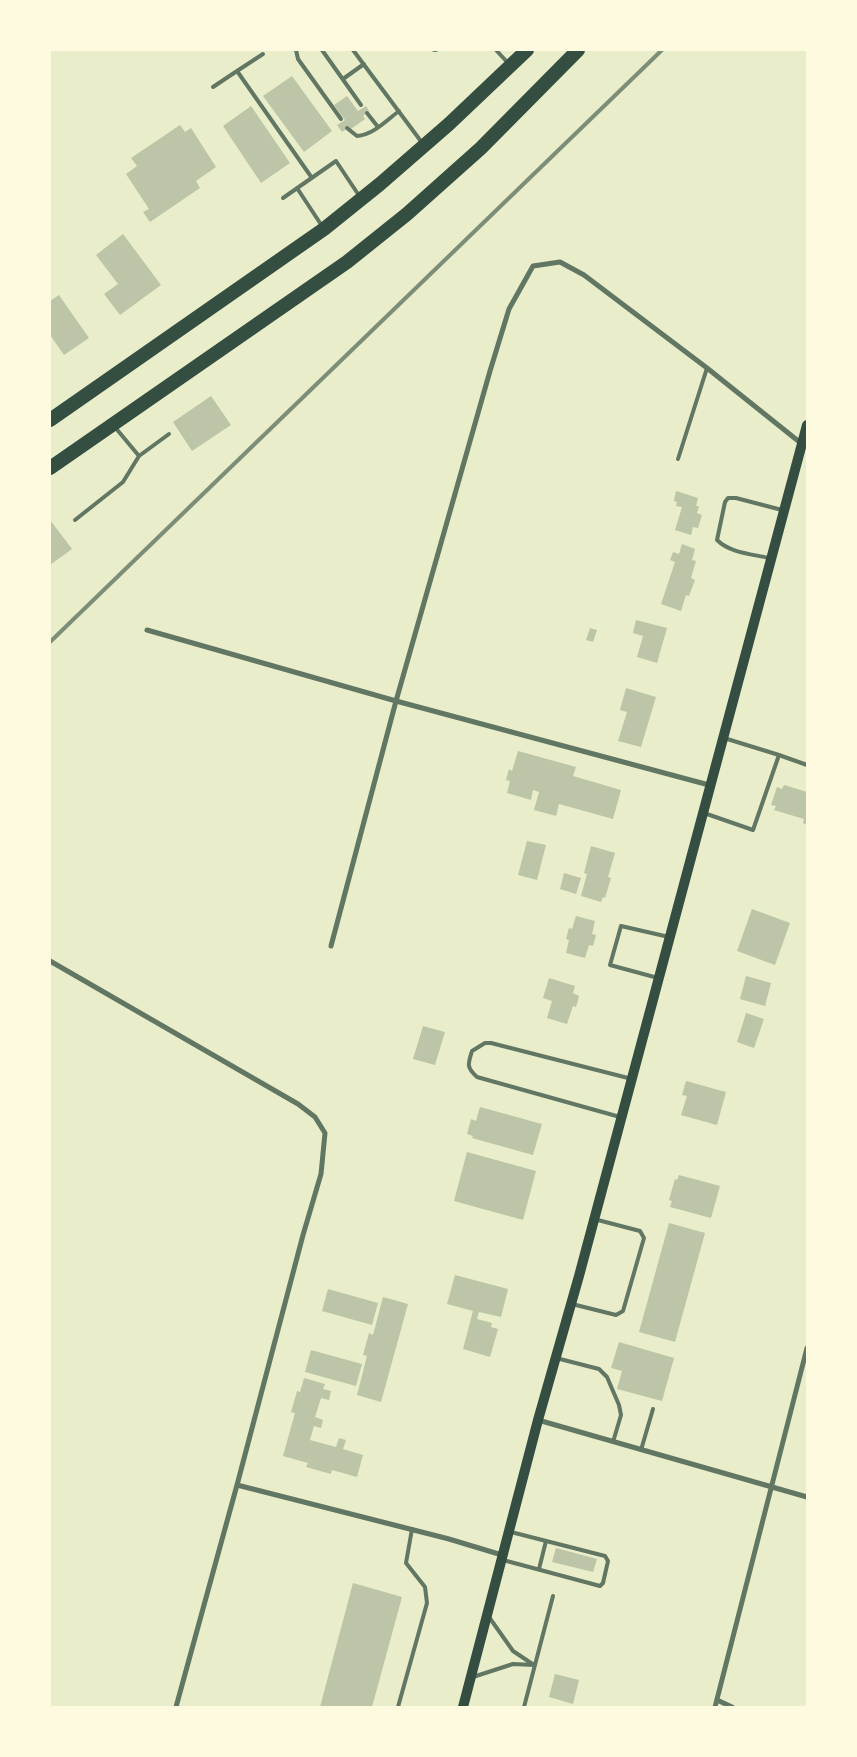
<!DOCTYPE html>
<style>
body{margin:0}
#map{position:relative;width:857px;height:1757px;overflow:hidden;background:#e9edc9;font-family:"Nunito Sans",sans-serif}
canvas{display:block}
.frame{position:absolute;inset:0;border:51px solid #fefae0;pointer-events:none}
</style>
<div id="map">
<canvas width="857" height="1757"></canvas>
<div class="frame"></div>
</div>
<script>
const ctx = document.querySelector('canvas').getContext('2d');
ctx.lineJoin = 'round';
function fill(path, color) {
  ctx.fillStyle = color;
  ctx.fill(path, 'evenodd');
}
function strokePath(path, color, width, dash) {
  ctx.strokeStyle = color;
  ctx.lineWidth = width;
  ctx.lineCap = dash ? 'butt' : 'round';
  ctx.setLineDash(dash || []);
  ctx.stroke(path);
}
fill(new Path2D(`
 M292,76L332,131L304,152L263,96Z
 M347,96L358,111L366,106L369,111L363,116L365,119L351,129L349,127L342,132L337,125L345,120L334,105Z
 M251,106L290,163L261,183L223,126Z
 M180,125L185,132L191,128L216,167L196,181L200,188L150,222L143,212L149,209L126,174L137,166L131,158Z
 M123,234L161,285L120,315L104,294L118,284L96,255Z
 M59,295L89,338L64,355L50,335V301Z
 M211,396L231,425L192,451L173,422Z
 M676,491L698,498L696,506H699L697,513L702,515L698,528L693,527L691,535L675,530L682,507L676,506L677,502L674,501Z
 M50,520L72,549L50,565Z
 M682,544L695,549L692,560L696,561L691,578L695,580L689,596L686,595L681,611L661,604L675,562L670,560L673,552L679,554Z
 M636,620L667,628L657,663L637,657L643,636L633,633Z
 M590,628L597,630L593,642L586,640Z
 M626,688L656,697L641,747L618,741L627,712L620,710Z
 M518,751L576,767L573,776L621,790L613,819L559,804L556,816L534,810L539,792L533,790L531,800L507,793L510,781L506,780L509,769L512,771Z
 M784,785L807,792V825L803,823L804,819L774,810L776,806L771,805L777,787L782,789Z
 M527,841L546,845L537,880L518,875Z
 M591,846L615,853L608,877L611,878L605,898L603,897L601,902L581,896L587,874L584,873Z
 M564,873L581,878L576,894L560,889Z
 M752,909L790,923L775,965L737,951Z
 M576,916L595,921L592,934L596,935L593,946L589,945L585,958L566,953L569,940L566,939L569,928L572,929Z
 M746,976L771,983L765,1006L740,999Z
 M549,978L575,986L573,993L579,996L576,1007L573,1006L567,1024L547,1018L552,1001L543,998Z
 M746,1013L764,1019L754,1048L737,1042Z
 M423,1026L445,1032L435,1065L413,1059Z
 M686,1081L726,1092L717,1125L681,1115L687,1096L682,1095Z
 M480,1107L542,1124L533,1155L472,1138L473,1136L467,1134L471,1119L476,1121Z
 M467,1152L536,1171L523,1220L454,1201Z
 M679,1175L720,1186L711,1218L670,1207L672,1201L669,1200L675,1179L677,1180Z
 M669,1223L705,1233L675,1342L639,1332Z
 M455,1275L508,1289L501,1317L479,1312L477,1319L492,1323L491,1327L498,1329L490,1357L463,1349L473,1311L447,1304Z
 M328,1289L378,1303L372,1325L322,1311Z
 M383,1297L408,1304L381,1402L357,1395L367,1356L363,1355L369,1333L373,1335Z
 M619,1342L674,1358L662,1401L617,1389L622,1371L611,1368Z
 M311,1350L362,1364L356,1386L305,1372Z
 M304,1378L325,1384L323,1389L331,1391L329,1400L321,1398L315,1417L323,1420L321,1428L314,1426L310,1440L336,1447L339,1438L346,1440L343,1449L363,1455L357,1477L332,1470L331,1474L306,1467L308,1463L283,1456L295,1413L291,1412L297,1391L300,1392Z
 M556,1548L597,1559L593,1572L552,1562Z
 M353,1583L402,1597L372,1707H320Z
 M555,1674L579,1680L573,1704L549,1697Z`), '#bcc5a7');
strokePath(new Path2D(`
 M296,50L298,59L341,119
 M322,50L361,105
 M353,50L423,144
 M434,50H436
 M496,50L508,63
 M237,71L263,54
 M343,79L364,64
 M213,87L237,71L312,178
 M367,113L378,127
 M347,128L357,136C373,135 387,120 399,111
 M297,188L322,226
 M283,198L336,161L360,197
 M139,456L169,434
 M678,459L707,368
 M75,520L123,482L139,456L114,426
 M769,558C752,554 730,553 717,540L725,502L728,498H736L782,510
 M724,738L779,755
 M704,813L753,830L779,755L807,765
 M658,978L610,965L621,926L669,937
 M620,1117L477,1077C466,1067 468,1064 472,1051L485,1043H491L632,1079
 M572,1304L616,1315L623,1311L644,1238L640,1231L594,1219
 M556,1358L599,1369L607,1377L619,1405L621,1415L613,1442
 M641,1450L653,1409
 M503,1560L600,1586L603,1583L608,1561L605,1556L511,1532
 M539,1569L546,1541
 M489,1617L513,1651L534,1665
 M473,1677L513,1664L534,1665
 M398,1707L427,1603L425,1587L406,1563L412,1529
 M524,1707L553,1596`), '#617663', 4);
strokePath(new Path2D(`
 M147,630L396,701L709,785
 M331,946L396,701L490,371L509,309L533,266L560,262L584,275L707,368L802,444
 M50,961L298,1104L315,1117L325,1133L321,1174L303,1235L237,1485L176,1707
 M538,1420L807,1497
 M237,1485L449,1539L502,1555
 M717,1700L732,1707
 M715,1707L807,1348`), '#617663', 5);
strokePath(new Path2D(`
 M463,1707L538,1420L579,1276L807,425`), '#344e41', 10);
strokePath(new Path2D(`
 M50,420L324,229L380,184L449,124L527,50
 M50,468L347,262L407,214L481,148L578,50`), '#344e41', 14);
strokePath(new Path2D(`
 M50,642L662,50`), '#7c8e77', 4);
</script>
